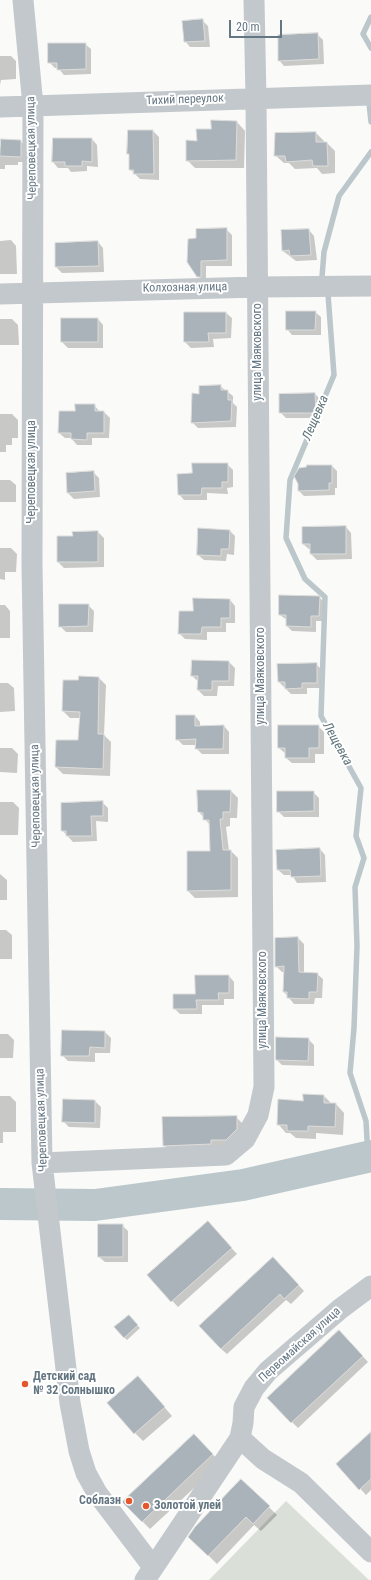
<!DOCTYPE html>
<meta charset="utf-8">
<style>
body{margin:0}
#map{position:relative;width:371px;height:1580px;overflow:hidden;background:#fafaf8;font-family:"Roboto Condensed",sans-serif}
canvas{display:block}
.scale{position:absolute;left:229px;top:20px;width:53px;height:18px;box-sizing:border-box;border:2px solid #657683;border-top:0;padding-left:5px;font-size:12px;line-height:14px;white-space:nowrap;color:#657683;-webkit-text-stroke:3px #fff;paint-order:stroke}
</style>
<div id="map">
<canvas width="371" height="1580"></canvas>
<div class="scale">20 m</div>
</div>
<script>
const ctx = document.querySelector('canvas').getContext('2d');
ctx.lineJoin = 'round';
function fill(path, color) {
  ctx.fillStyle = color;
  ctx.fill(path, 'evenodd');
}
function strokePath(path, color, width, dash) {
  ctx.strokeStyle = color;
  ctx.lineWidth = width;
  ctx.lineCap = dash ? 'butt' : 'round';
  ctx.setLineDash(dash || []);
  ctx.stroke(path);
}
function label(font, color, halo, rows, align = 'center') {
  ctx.font = font + ' "Roboto Condensed",sans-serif';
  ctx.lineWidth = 4;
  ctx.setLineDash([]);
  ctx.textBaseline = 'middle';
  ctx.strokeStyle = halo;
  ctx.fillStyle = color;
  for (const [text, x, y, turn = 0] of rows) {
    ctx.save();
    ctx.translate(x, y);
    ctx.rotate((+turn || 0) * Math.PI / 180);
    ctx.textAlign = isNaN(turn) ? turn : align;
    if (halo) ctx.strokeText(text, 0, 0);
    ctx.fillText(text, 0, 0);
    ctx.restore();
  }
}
fill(new Path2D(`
 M286,1501L369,1580H209Z`), '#dadfd7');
fill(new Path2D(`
 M203,21L208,26L210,47H190L185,41Z
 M317,34L323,40L324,64L284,66L279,60Z
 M85,44L91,49V74L64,75L58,68H55L49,62Z
 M0,56H11L16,61V79L1,80L0,85Z
 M237,122L245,131L244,168H195L187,160L198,142L212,130Z
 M153,131L159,137V180L140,179L130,169V155L128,153Z
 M316,133L324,141V143H327L335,151V173L322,174L317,168L295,169L289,163H284L275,155Z
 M54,139H92L97,145L98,167L87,166V171L71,172L68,168H58L53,162Z
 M20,141L26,146V162H18V165H5V169H0V146Z
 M226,229L232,235V266H206V282H204L198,276L197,239Z
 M309,230L314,236L317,260L296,261L283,251L282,231Z
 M11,240L16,246L17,274H0V241Z
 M98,242L103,248L104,272L62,273L56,267V244Z
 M315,312L321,317V335H292L287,329Z
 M185,313H226L232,318L231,338L213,339L214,347L191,348L185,342Z
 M0,319H12L18,325L19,345H0V352Z
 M98,319L103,325V348H68L62,342Z
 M220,386L233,396V403L237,407L236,427L198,428L192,422L200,395Z
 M315,394L321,400V418H286L280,412Z
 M94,405L100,412H104L110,418L109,438H92V445H77L71,438H65L59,433L76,412Z
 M0,414H12L18,420V438H12V445H6V452H0Z
 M227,464L233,470V487L227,488L228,494L207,493V500H184L179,494L193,474Z
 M332,466L337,471V488H335V495L304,496L299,491Z
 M93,472L99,478L100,497L74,499L68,493Z
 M0,480H10L16,485V502H0Z
 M346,527L351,533L352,559L317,560L311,554V549H309L303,544Z
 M230,531L235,536L234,555L227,554L226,561L204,560L198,555Z
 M98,532L104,538V567L64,568L58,562L74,537Z
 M0,548H11L17,554L16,572H5V580L0,579Z
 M319,597L325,603L324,621H316V632L292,631L287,626V620L280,615Z
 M230,600L235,606V623H226V632H207V640L185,639L179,633L194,612Z
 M0,605H5L10,611V638H0V640Z
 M88,605L94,611L93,632H66L60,626Z
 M229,662L235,668L234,686H218L217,696H204L198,690L199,682L192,676Z
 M316,664L322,670V688H307V694H291L279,682Z
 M99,678L106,685L104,735L111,742L110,776L63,774L56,767L79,741L80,718H70L63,711L79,681Z
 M0,683H8L14,688L15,711L0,712Z
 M195,716L200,722V727L224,726L229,732V754H202L196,748V745H183L177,739Z
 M279,726H318L324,732V754H315V763H292L286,758V754L279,748Z
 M0,748H12L18,754L17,773L0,772Z
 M231,791L238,798L237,818H230V826L226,827L229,851H231L238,858V897L195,898L188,891L211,852L210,825L199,812Z
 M313,792L319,798V817H284L278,811Z
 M0,802H13L19,808L18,835H0Z
 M102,802L108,808V822L96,821L97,841L73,842L62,830Z
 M320,849L325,855L326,882L297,883L292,875H284L278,870Z
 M0,874L7,880V900H0Z
 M0,930H6L12,935V959H0Z
 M298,938L304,944V973L317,974L323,979L322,998H315L314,1004H294L284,992L285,972H282L276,966Z
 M229,976L234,982V999H224V1005H202V1014H180L174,1008Z
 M63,1031L105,1032L111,1038L110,1053H95V1062L68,1061L62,1055Z
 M0,1034H8L14,1040L13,1058H0Z
 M308,1039L314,1045V1066L282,1065L277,1060Z
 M0,1096H10L16,1102V1132H3V1143H0Z
 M324,1096L332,1104H336L344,1113L343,1135L316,1133V1139L296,1138L290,1133H286L278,1124L304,1102Z
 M64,1100L95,1101L101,1107L100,1128L69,1127L63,1121Z
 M236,1117L245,1126L234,1147L172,1153L164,1145Z
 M122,1225L128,1231V1262H105L99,1257Z
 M213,1228L237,1254L178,1307L148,1275Z
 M279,1264L304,1291L291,1304L286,1300L227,1354L221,1349Z
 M131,1319L140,1328L127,1340L124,1337Z
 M339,1331L368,1362L298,1428L268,1398Z
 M146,1386L172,1416L143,1441L135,1433Z
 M371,1434V1490L366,1495L338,1464Z
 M202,1443L221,1463L150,1529L142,1521Z
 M241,1480L277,1515L261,1531L254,1525L217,1564L190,1537Z`), '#0003');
strokePath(new Path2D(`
 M371,17L363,34L371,48
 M369,103L371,122
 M322,277L324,252L339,196L371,152
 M328,294L334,375L290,480L286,538L305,579L325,597L321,716L361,788L356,836L364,858L355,887L357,946L354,1028L350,1073L366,1121L368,1157`), '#bbc7cb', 5.5);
strokePath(new Path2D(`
 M0,1204L95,1205L243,1185L371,1156`), '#bbc7cb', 32);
const building = new Path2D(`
 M203,19L205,41L184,42L182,21Z
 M318,33L319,59L278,61V35Z
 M48,43H86V69L57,70V63H48Z
 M211,120L237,121L236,160L186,161V140L197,141L196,129H211Z
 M128,130H153L154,174H133L134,170H129V154H127Z
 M316,132V142H327L328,166H313L312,160L286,162L285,156H274L275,133Z
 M53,138H92V162L82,161V166H65V162H52Z
 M1,139L21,140V157L0,156Z
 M227,228V260L201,261V277H197L187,262L188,239L196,238V229Z
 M309,229L311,255L290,256L289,250L282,251L281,230Z
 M98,241L99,266L55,267V243Z
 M286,311H316L315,330H286Z
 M184,312H226V333H208L209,342H184Z
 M61,318H98V342H61Z
 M221,385V390H228V400H232L231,421L191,423L192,393L199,394V386Z
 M315,393L316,413H279V394Z
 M75,404H95V411H104V433H87V440L71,439V433H58L59,411H75Z
 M192,463H228V482H222V488H202L201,495H178L177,474L192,473Z
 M307,465H332V483H329V490L298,491V484L294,476L299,468L306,467Z
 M94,471L95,491L67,493L66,473Z
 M346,526V554H310V544H302V527Z
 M198,528L230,530L229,549H221V556L197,555Z
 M98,531V562H57V536H73L72,532Z
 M279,595L320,596L319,616H311V627L286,626V615H279Z
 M193,598L230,599V618H221V627H202L201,634H178L179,611H193Z
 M59,604H89L88,626L59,627Z
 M192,660L229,661V681H212V690H197L198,676H191Z
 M317,663V683H302V688L285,689V682H278L277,664Z
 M79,676L99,677L98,734H104L103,769L55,767L56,740H78L80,712L62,711L63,680H78Z
 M176,715H195V726L224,725L223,749H195L196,739L176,740Z
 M278,725H319V748H309V758H285V748H278Z
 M197,790H231L230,812H223V819H220L223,850H231V890L187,891V851H210L209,820H203V813L198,812Z
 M277,791H314V811L277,812Z
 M103,801V816H91L92,836H66V831H61V803Z
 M320,848L321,876L291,877L290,870H277L276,850Z
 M298,937L299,972L318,973L317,992H309V999L287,998V992H283L284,966L275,967V938Z
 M195,975H229V993H218L219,1000H196L197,1009H173V994H195Z
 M62,1030L105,1031V1048L90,1047L89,1056H61Z
 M276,1037L309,1038L308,1061L276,1060Z
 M303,1094L324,1095V1103H336L335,1127L308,1126V1131H287V1125H277L278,1099L303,1101Z
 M63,1099L95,1100V1123L62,1122Z
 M237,1116V1129L226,1140H211V1144L163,1146L162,1117Z
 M208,1221L232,1248L171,1302L147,1275Z
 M98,1224H123V1257H98Z
 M273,1257L299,1285L284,1299L280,1294L221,1349L199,1326Z
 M129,1315L138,1325L124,1338L114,1327Z
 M339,1330L363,1356L291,1423L267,1398Z
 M138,1376L165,1407L134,1434L107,1403Z
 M371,1432V1479L359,1490L336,1464Z
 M194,1434L213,1454L142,1522L122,1502Z
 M241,1479L270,1506L253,1524L246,1517L208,1556L188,1537L195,1527Z`);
fill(building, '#aab3b9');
strokePath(building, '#dcdcda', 1);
strokePath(new Path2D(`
 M23,0L33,106L32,565L42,1163L70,1403L79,1451L86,1473L97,1493L153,1567
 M0,107L371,95
 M0,294L258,287L371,286
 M42,1163L226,1155L245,1139L258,1115L264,1087L256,98L254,0
 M240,1438L263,1459L301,1483L371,1552
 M145,1580L240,1438L243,1423L244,1407L254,1388L268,1371L340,1309L371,1286`), '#c3c8cc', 21);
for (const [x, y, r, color] of [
 [25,1384,4,"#e4572e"],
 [129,1501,4,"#e4572e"],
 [146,1506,4,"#e4572e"]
]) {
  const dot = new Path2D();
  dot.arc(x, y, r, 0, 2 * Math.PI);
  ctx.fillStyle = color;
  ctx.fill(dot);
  strokePath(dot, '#fff', 1.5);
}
label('12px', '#657683', '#fff', [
 ["Тихий переулок",185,100,-2],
 ["Череповецкая улица",32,148,-91],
 ["Колхозная улица",185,288,-1],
 ["улица Маяковского",258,352,-90],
 ["Череповецкая улица",32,472,-90],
 ["улица Маяковского",261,676,-90],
 ["Череповецкая улица",36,796,-91],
 ["улица Маяковского",263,1000,-90],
 ["Череповецкая улица",42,1120,-92],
 ["Первомайская улица",300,1345,-42]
]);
label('bold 12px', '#657683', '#fff', [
 ["Детский сад",33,1377],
 ["№ 32 Солнышко",33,1391],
 ["Соблазн",121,1501,"right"],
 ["Золотой улей",154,1506]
], 'left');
label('italic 13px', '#60757c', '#fff', [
 ["Лещевка",316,418,-67],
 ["Лещевка",337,744,61]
]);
</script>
